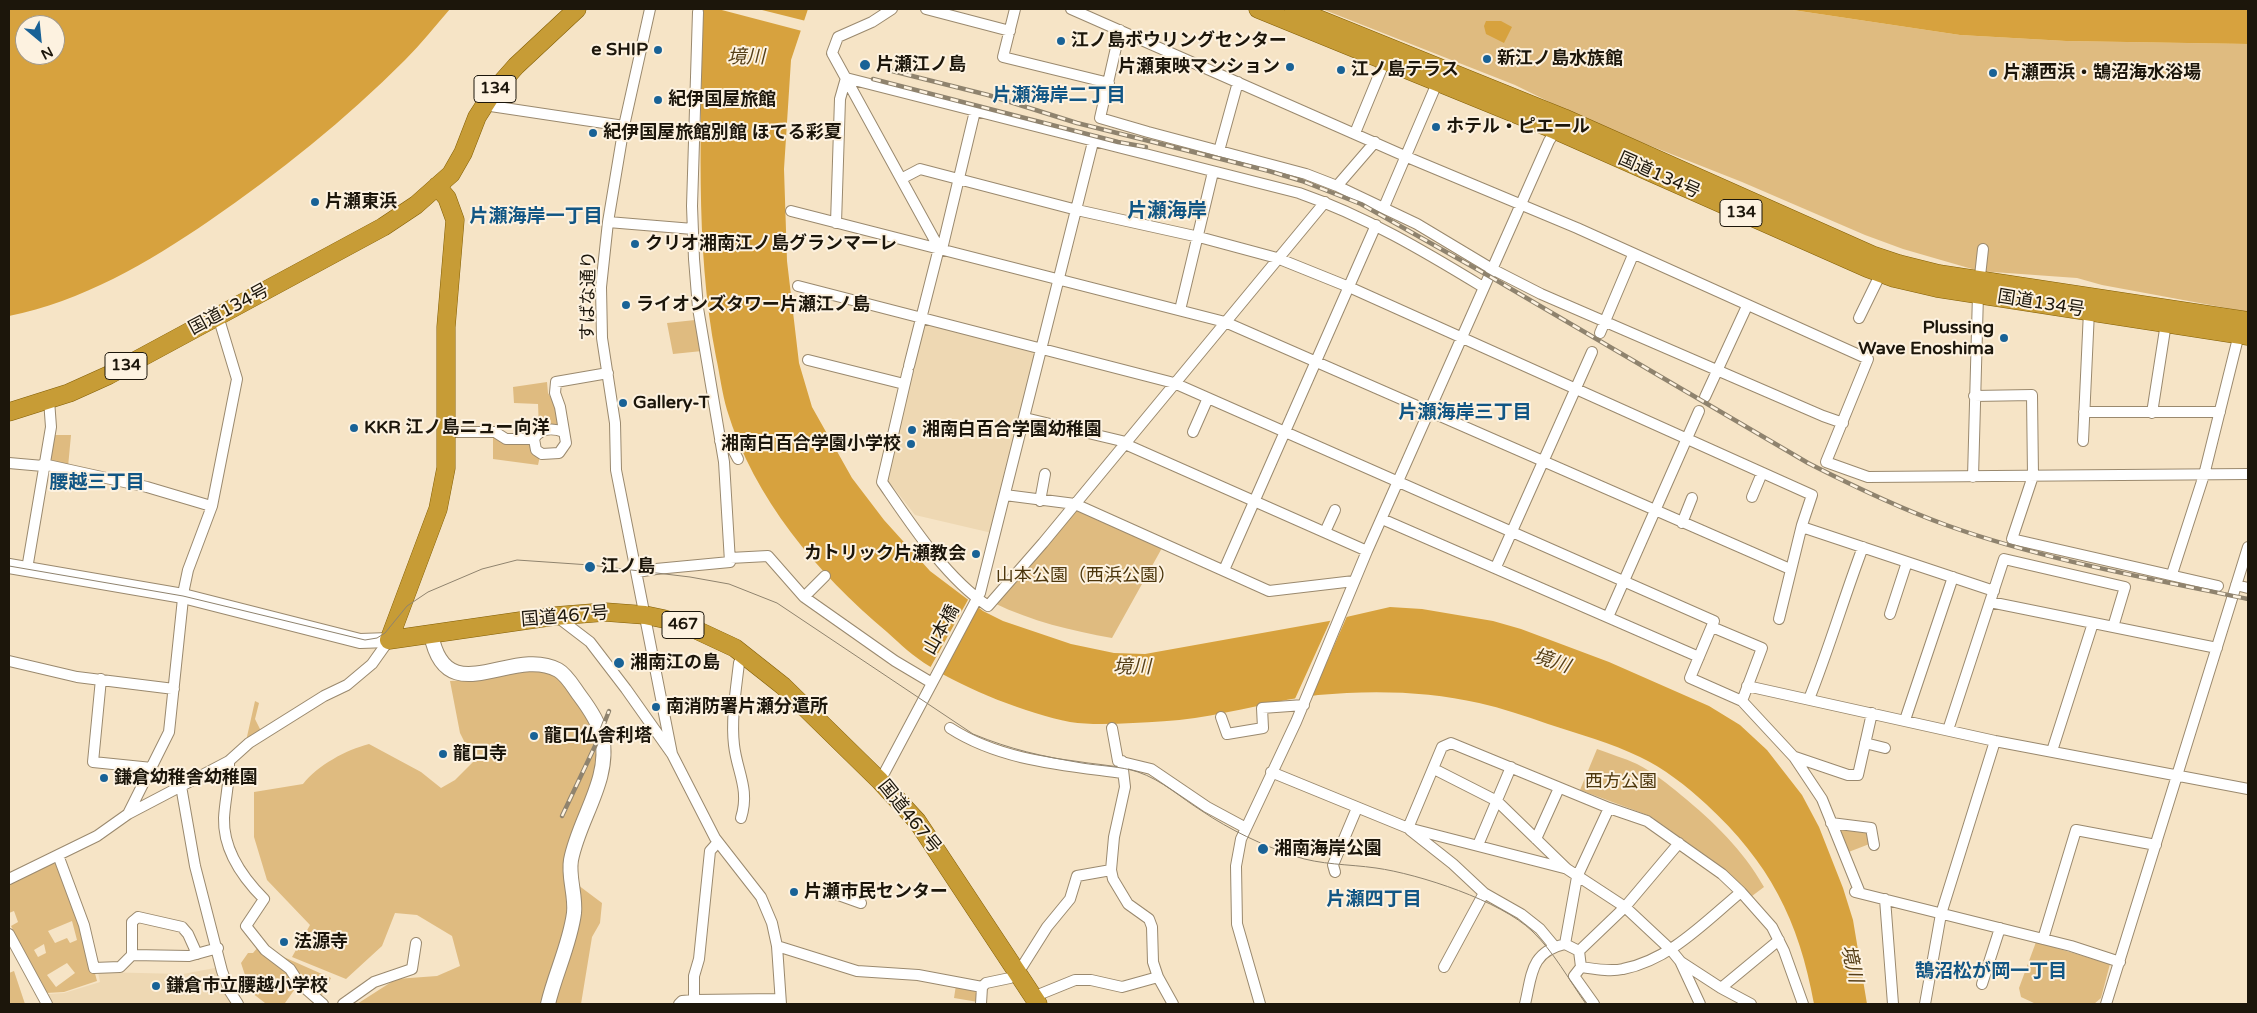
<!DOCTYPE html>
<meta charset="utf-8">
<style>
body{margin:0}
#map{position:relative;width:2257px;height:1013px;overflow:hidden;background:#f6e4c6;font-family:"Varela Round",sans-serif}
canvas{display:block}
.frame{position:absolute;inset:0;border:10px solid #1c160b;pointer-events:none}
.north{position:absolute;left:15px;top:15px;width:50px;height:50px;box-sizing:border-box;background:#fdf2e0;border:1px solid #a39a8b;border-radius:50%;rotate:152deg;font-size:14px;font-weight:700;line-height:20px;text-align:center;color:#1c160b}
.north::after{content:'';display:block;margin:auto;width:18px;height:22px;background:#196296;clip-path:polygon(50% 0,100% 100%,50% 72%,0 100%)}
</style>
<div id="map">
<canvas width="2257" height="1013"></canvas>
<div class="frame"></div>
<div class="north">N</div>
</div>
<script>
const ctx = document.querySelector('canvas').getContext('2d');
ctx.lineJoin = 'round';
function fill(path, color) {
  ctx.fillStyle = color;
  ctx.fill(path, 'evenodd');
}
function strokePath(path, color, width, dash) {
  ctx.strokeStyle = color;
  ctx.lineWidth = width;
  ctx.lineCap = dash ? 'butt' : 'round';
  ctx.setLineDash(dash || []);
  ctx.stroke(path);
}
function label(font, color, halo, rows, align = 'center') {
  ctx.font = font + ' "Varela Round","Noto Sans JP",sans-serif';
  ctx.lineWidth = 4;
  ctx.setLineDash([]);
  ctx.textBaseline = 'middle';
  ctx.strokeStyle = halo;
  ctx.fillStyle = color;
  for (const [text, x, y, turn = 0] of rows) {
    ctx.save();
    ctx.translate(x, y);
    ctx.rotate((+turn || 0) * Math.PI / 180);
    ctx.textAlign = isNaN(turn) ? turn : align;
    if (halo) ctx.strokeText(text, 0, 0);
    ctx.fillText(text, 0, 0);
    ctx.restore();
  }
}
fill(new Path2D(`
 M925,322L1036,350L992,533L915,515L886,478L922,324Z
 M220,967L235,1004H51L48,994L64,993L100,982L98,972L183,974Z`), '#eed8b3');
fill(new Path2D(`
 M1322,9H1786L1960,35L2066,41L2248,44V312L2102,285L2077,278L1979,271L1903,249L1865,235L1742,182L1590,122L1515,85Z
 M695,320L702,351L673,354L667,323Z
 M547,382L548,393L556,406L559,426L539,428L538,404L514,403L513,387Z
 M53,435H71L68,467L49,463Z
 M493,437L529,443L532,451L540,456L538,465L493,459Z
 M1075,508L1162,548L1112,638C1072,631 1031,621 994,603Z
 M527,671L547,672L561,679L588,715L597,735V768L570,844L578,885L602,903L600,923L592,937L581,1004H357L396,979L437,976L460,966L452,936L417,915L395,913L382,946L346,979L292,957L310,925L267,880L254,837V792L303,784C318,765 346,750 369,744L421,772L441,788L455,780L474,761L460,733L450,681C477,681 501,674 527,671Z
 M255,701L259,703L255,719L261,731L246,741Z
 M1597,749C1610,754 1624,758 1637,764C1653,772 1668,784 1681,795C1714,822 1743,850 1764,887L1752,896L1724,869L1650,816L1580,790Z
 M1835,826L1868,831L1872,843L1846,853Z
 M57,862L82,924L97,981L64,992L46,993L11,926L18,922L14,911L9,913V883ZM72,921L77,940L70,943L67,938L55,943L48,931ZM44,944L46,953L38,957L34,950ZM67,963L75,973L56,987L47,975Z
 M2036,942L2110,964L2101,998L2094,1004H2036L2021,997L2019,988Z
 M259,946L331,978L322,995L297,986L285,1003H265L243,986L245,975L241,963L248,953H253Z
 M14,971L25,1004H9V973Z
 M956,985L977,989L978,1002L954,998Z`), '#dfbb80');
fill(new Path2D(`
 M9,9H450C435,26 421,44 405,60C345,120 279,173 209,221C149,262 81,302 9,316ZM25,25H55V55H25Z
 M702,9H808L791,60L784,169L787,261L799,363L812,407L852,478L884,520L930,571L983,611L1003,621L1071,644L1114,653L1145,654L1329,621L1390,607L1422,609L1493,621L1521,629L1609,662L1709,706L1740,725L1767,750L1802,795L1819,827L1843,888L1853,920L1867,1004H1814C1799,920 1769,862 1706,804C1686,786 1664,768 1640,757C1611,743 1579,734 1548,724C1525,716 1502,708 1479,703C1428,691 1370,690 1318,695C1277,700 1236,712 1195,718C1174,721 1153,722 1133,723C1112,724 1090,725 1070,722C1028,714 965,689 929,666C914,657 900,644 887,632C817,573 754,499 727,410C722,393 720,375 716,357C694,243 702,125 702,9Z
 M1786,9H2248V44L2066,41L1960,35Z
 M1486,21H1501L1512,27L1504,43L1486,34L1484,26Z`), '#d7a23e');
fill(new Path2D(`
 M718,9H758L806,21L802,31Z
 M969,598L979,605L942,675L930,668Z
 M1348,614L1311,698L1294,701L1332,617Z`), '#f6e4c6');
const minor = new Path2D(`
 M650,9L624,126L608,222L601,287L602,338L615,423L616,470L672,754
 M892,9L872,22L838,37L832,53L939,248L909,366
 M926,9L1010,31
 M1015,9L1003,57L1109,83
 M1071,9L1407,157L1577,228L1868,359L1826,462L1868,477L2248,474
 M1120,30L1100,118L1148,132L1306,174L1337,186L1417,224L1492,269L1541,294L1823,416L1843,423
 M846,78L1299,193C1365,216 1424,251 1483,287
 M484,105L624,126
 M1355,133L1386,58
 M1219,151L1238,82
 M901,179L920,169L1077,210L1199,237L1277,258L1349,287L1812,495L1802,525L1779,619
 M1337,186L1375,142
 M1384,207L1437,83
 M791,211L1225,322L1790,569
 M608,222L693,229
 M836,223L840,99L846,78
 M942,249L975,111
 M798,286L1174,383L1714,621L1690,678L1742,701L1794,757L1822,799L1860,893
 M1180,310L1213,172
 M1859,318L1881,273
 M1600,333L1633,255
 M808,360L904,384
 M908,370L882,482C911,524 945,577 988,606L1043,543L1325,202
 M1974,396L2032,395L2033,476L2012,539L2218,586
 M1705,397L1747,306
 M2084,412H2220
 M2152,413L2166,323
 M1025,418L1126,442
 M446,432H495L506,439H534
 M564,432C553,428 540,428 534,439L536,450L542,454L559,453L566,443L560,407L555,393L556,382L608,373
 M1193,432L1208,398
 M720,441L728,440L738,459
 M2083,441L2089,311
 M1125,444L1367,551
 M9,463L43,466
 M43,464L147,487L211,506
 M1973,477L1978,294L1983,249
 M1005,495L1075,504L1269,591L1354,581
 M1752,497L1762,473
 M1040,501L1045,474
 M1382,519L1699,657
 M1682,523L1692,498
 M1802,527L1994,591
 M1325,532L1335,510
 M730,558L768,556L804,597L825,576
 M1496,567L1592,352
 M27,569L51,427L49,400
 M1224,570L1376,225
 M637,572L656,569L730,562L724,462L698,308L694,259L692,206L698,12
 M2172,574L2204,475L2239,334
 M2236,585L2248,588
 M804,597L895,661L932,683
 M1990,602L2217,648
 M1890,614L1907,562
 M556,616L590,642L626,689L672,754L715,838L761,897L772,923L777,946L781,1004
 M1608,617L1699,411
 M1712,627L1762,648L1742,701
 M9,661L77,677L174,689
 M101,679L93,762L152,768
 M1747,686L1995,741L2248,789
 M1809,699C1829,649 1844,597 1863,547
 M1221,717L1227,734L1263,728L1262,708L1304,705
 M1905,720L1953,577
 M950,728C1001,761 1064,765 1123,773
 M1112,728L1118,761L1151,769L1207,807L1246,828
 M1948,730L2004,559L2125,587L2113,627
 M1865,743L1885,748
 M2052,751L2093,623
 M1795,757L1848,775H1858L1872,713
 M229,761C230,781 225,799 224,818C223,850 243,878 264,899L246,926L265,950L290,969L299,983L323,1004
 M1122,761L1125,787L1114,837L1111,870L1113,879L1128,904L1149,919L1152,927L1153,962L1158,977L1173,1004
 M1434,769L1497,801L1567,869L1625,907L1671,950L1680,961L1700,1004
 M1271,772L1408,828L1564,868
 M880,781L980,593L1093,142
 M181,786L195,866L222,971L229,990L238,1004
 M128,814L169,732L184,589L188,570L212,506L237,379L218,316
 M741,818C750,789 737,772 734,745C731,719 736,689 739,663L743,654
 M1831,823L1871,828L1874,845
 M1408,828L1442,747L1451,743L1609,808L1647,821L1722,874L1741,892L1772,927L1784,951L1803,1004
 M1410,830L1453,864L1484,893L1444,967
 M1536,839L1559,788
 M1478,845L1511,767
 M58,855L84,925L94,968L120,967L132,955L189,956L218,948
 M1335,872L1333,865L1357,808
 M9,879L97,836L128,814L229,761L249,743L324,696L347,685L372,664L389,640
 M1855,892L2071,946L2120,962
 M833,893L861,903
 M1484,893L1521,914L1540,929L1555,947
 M1885,899L1893,1004
 M9,934L47,1004
 M2043,939L2076,830L2156,845
 M1565,944L1577,877L1609,808
 M777,946L857,971L918,975L982,987L986,983L1010,978L1018,973L1047,927L1070,899L1077,876L1111,870
 M1579,951L1625,907L1679,843
 M132,955V922L138,917L182,927L188,934L197,954
 M1681,962L1721,988L1751,1004
 M1581,967C1595,969 1610,972 1623,969C1670,960 1706,921 1741,892
 M1982,984L2000,928
 M1721,988L1779,940
 M1033,997L1075,980H1091L1122,987L1158,977
 M694,1000V976L699,959L710,851L718,842
 M343,1004L374,982L412,969L416,943
 M679,1004L682,1001L694,1000L780,999
 M981,1004L982,987
 M1260,1004L1237,924L1236,866L1241,839L1296,722L1367,551L1549,141L1558,127
 M1525,1004C1532,975 1530,952 1565,944L1579,951L1581,967L1574,976L1594,1004
 M1925,1004L1941,914L1995,741
 M2106,1004L2248,547`);
const tertiary = new Path2D(`
 M9,566L183,596L360,641L389,640
 M431,634C446,714 512,645 558,670C567,675 574,688 580,696C589,708 598,721 602,736C611,780 579,818 571,860C568,877 576,895 574,913C570,944 555,974 548,1004`);
const trunk = new Path2D(`
 M1258,9L1555,130L1867,268L1894,278L1937,288L2248,336
 M1294,9L1564,118L1872,255L1899,264L1939,274L2248,321
 M437,186L447,198L455,220L446,327V468L438,509L389,640L555,616L605,612L645,615L664,619L690,627L735,648L783,686L880,781L917,821L1038,1004
 M9,412L69,393L109,375L383,227L416,205L451,174L463,153L477,117L493,92L516,66L577,9`);
strokePath(minor, '#9a896e', 12);
strokePath(tertiary, '#9a896e', 16);
strokePath(trunk, '#825e06', 19);
strokePath(minor, '#fff', 10);
strokePath(tertiary, '#fff', 14);
strokePath(trunk, '#c79c36', 18);
strokePath(new Path2D(`
 M9,566L183,596L365,640L377,638L385,633L407,606L428,592L482,569L517,560L590,565L690,577L729,584L777,603L973,734C1012,750 1041,756 1082,763C1100,766 1120,766 1138,772C1162,780 1181,798 1202,811C1230,830 1262,845 1294,856C1321,865 1348,864 1376,868C1419,874 1501,901 1532,931C1554,952 1569,980 1586,1004`), '#8f836e', 1);
const rail = new Path2D(`
 M888,70L988,95L1077,123L1269,171L1302,181L1361,204L1489,276L1808,463C1853,486 1899,508 1946,525C2044,560 2147,578 2248,599
 M873,79L1118,142L1146,147
 M562,816L596,744L609,711`);
strokePath(rail, '#8f836e', 4.5);
strokePath(rail, '#fdf2e0', 2.5, [8]);
for (const [x, y, r, color] of [
 [1061,41,5,"#196296"],
 [658,50,5,"#196296"],
 [1487,59,5,"#196296"],
 [865,65,6,"#196296"],
 [1290,67,5,"#196296"],
 [1341,70,5,"#196296"],
 [1993,73,5,"#196296"],
 [658,100,5,"#196296"],
 [1436,127,5,"#196296"],
 [593,133,5,"#196296"],
 [315,202,5,"#196296"],
 [635,244,5,"#196296"],
 [626,305,5,"#196296"],
 [2004,338,5,"#196296"],
 [623,403,5,"#196296"],
 [354,428,5,"#196296"],
 [912,430,5,"#196296"],
 [911,444,5,"#196296"],
 [976,554,5,"#196296"],
 [590,567,6,"#196296"],
 [619,663,6,"#196296"],
 [656,707,5,"#196296"],
 [534,736,5,"#196296"],
 [443,754,5,"#196296"],
 [104,778,5,"#196296"],
 [1263,849,6,"#196296"],
 [794,892,5,"#196296"],
 [284,942,5,"#196296"],
 [156,986,5,"#196296"]
]) {
  const dot = new Path2D();
  dot.arc(x, y, r, 0, 2 * Math.PI);
  ctx.fillStyle = color;
  ctx.fill(dot);
  strokePath(dot, '#fdf2e0', 2);
}
for (const [x, y, w] of [
 [495,89,42],
 [1741,213,42],
 [126,366,42],
 [683,625,42]
]) {
  const box = new Path2D();
  box.roundRect(x - w / 2, y - 13.5, w, 27, 4);
  ctx.fillStyle = '#fdf2e0';
  ctx.fill(box);
  strokePath(box, '#1c160b', 1);
}
label('bold 16px', '#1c160b', null, [
 ["134",495,89],
 ["134",1741,213],
 ["134",126,366],
 ["467",683,625]
]);
label('bold 18px', '#1c160b', '#fdf2e0', [
 ["江ノ島ボウリングセンター",1071,41],
 ["e SHIP",648,50,"right"],
 ["新江ノ島水族館",1497,59],
 ["片瀬江ノ島",876,65],
 ["片瀬東映マンション",1280,67,"right"],
 ["江ノ島テラス",1351,70],
 ["片瀬西浜・鵠沼海水浴場",2003,73],
 ["紀伊国屋旅館",668,100],
 ["ホテル・ピエール",1446,127],
 ["紀伊国屋旅館別館 ほてる彩夏",603,133],
 ["片瀬東浜",325,202],
 ["クリオ湘南江ノ島グランマーレ",645,244],
 ["ライオンズタワー片瀬江ノ島",636,305],
 ["Plussing",1994,328,"right"],
 ["Wave Enoshima",1994,349,"right"],
 ["Gallery-T",633,403],
 ["KKR 江ノ島ニュー向洋",364,428],
 ["湘南白百合学園幼稚園",922,430],
 ["湘南白百合学園小学校",901,444,"right"],
 ["カトリック片瀬教会",966,554,"right"],
 ["江ノ島",601,567],
 ["湘南江の島",630,663],
 ["南消防署片瀬分遣所",666,707],
 ["龍口仏舎利塔",544,736],
 ["龍口寺",453,754],
 ["鎌倉幼稚舎幼稚園",114,778],
 ["湘南海岸公園",1274,849],
 ["片瀬市民センター",804,892],
 ["法源寺",294,942],
 ["鎌倉市立腰越小学校",166,986]
], 'left');
label('18px', '#1c160b', '#fdf2e0', [
 ["国道134号",1659,176,24],
 ["すばな通り",589,296,-89],
 ["国道134号",2041,304,9],
 ["国道134号",229,310,-28],
 ["国道467号",565,617,-5],
 ["山本橋",942,630,-61],
 ["国道467号",909,817,51]
]);
label('18px', '#4c360c', '#fdf2e0', [
 ["山本公園（西浜公園）",1086,576],
 ["西方公園",1621,782]
]);
label('italic 19px', '#563f17', '#fdf2e0', [
 ["境川",746,58],
 ["境川",1551,662,18],
 ["境川",1132,668],
 ["境川",1851,964,77]
]);
label('bold 19px', '#125684', '#fdf2e0', [
 ["片瀬海岸二丁目",1059,96],
 ["片瀬海岸一丁目",536,217],
 ["片瀬海岸三丁目",1465,413],
 ["腰越三丁目",97,483],
 ["片瀬四丁目",1374,900],
 ["鵠沼松が岡一丁目",1991,972]
]);
label('bold 20px', '#125684', '#fdf2e0', [
 ["片瀬海岸",1167,212]
]);
</script>
